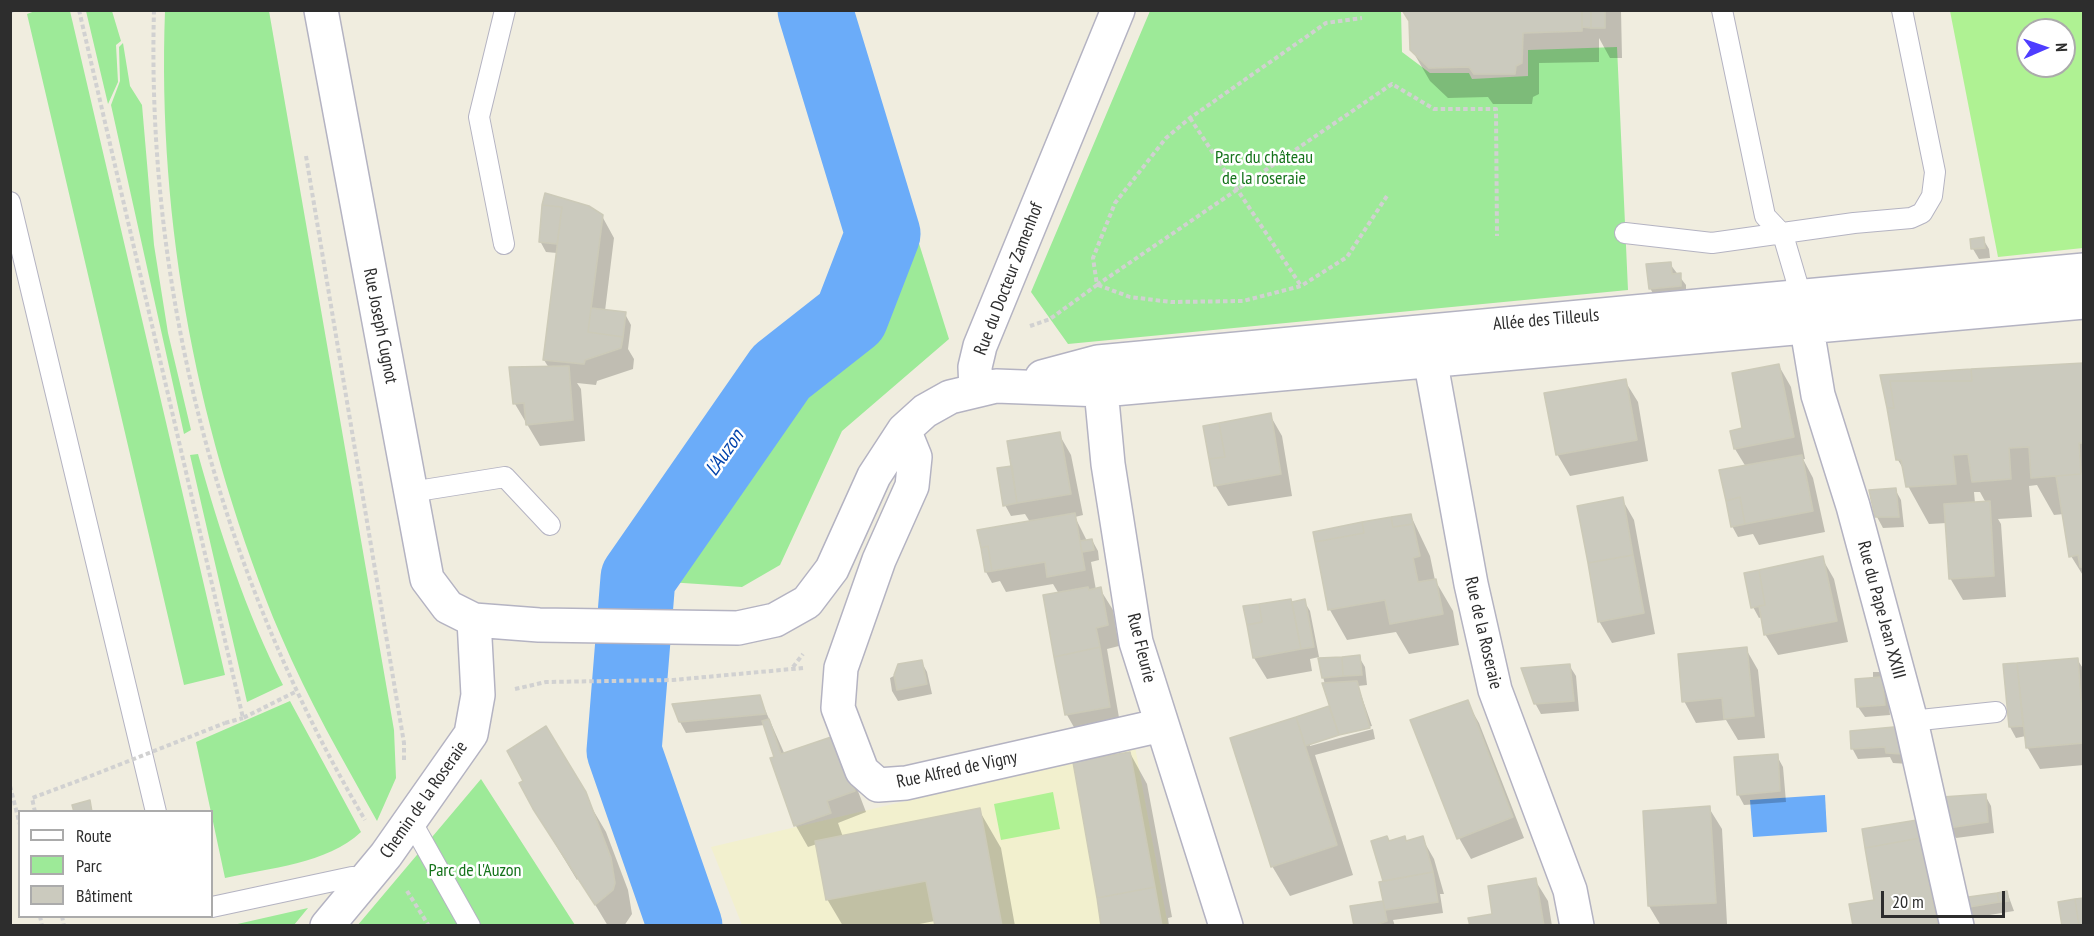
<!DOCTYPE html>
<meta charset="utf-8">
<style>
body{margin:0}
#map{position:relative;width:2094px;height:936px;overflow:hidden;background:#f0eddf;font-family:"PT Sans Narrow",sans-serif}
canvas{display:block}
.frame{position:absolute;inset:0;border:12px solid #2d2d2d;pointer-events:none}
.legend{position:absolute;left:18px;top:810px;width:195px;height:108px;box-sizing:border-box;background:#fff;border:2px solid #ababab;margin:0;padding:8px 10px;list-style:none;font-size:18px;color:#2d2d2d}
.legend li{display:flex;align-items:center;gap:12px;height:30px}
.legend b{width:30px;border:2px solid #ababab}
.north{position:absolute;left:2016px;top:18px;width:60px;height:60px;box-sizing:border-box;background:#fff;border:2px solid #ababab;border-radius:50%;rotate:88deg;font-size:16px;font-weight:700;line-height:24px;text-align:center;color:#2d2d2d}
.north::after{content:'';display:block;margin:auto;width:21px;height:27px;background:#4e3dff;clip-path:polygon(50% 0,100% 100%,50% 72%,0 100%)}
.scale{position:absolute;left:1881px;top:891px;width:124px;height:27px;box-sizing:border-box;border:3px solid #2d2d2d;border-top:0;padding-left:8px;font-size:18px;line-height:21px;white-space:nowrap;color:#2d2d2d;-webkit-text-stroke:4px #fff;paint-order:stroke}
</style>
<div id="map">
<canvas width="2094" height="936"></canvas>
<div class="frame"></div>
<ul class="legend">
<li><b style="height:8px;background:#fff"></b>Route</li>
<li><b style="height:16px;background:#9dea98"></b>Parc</li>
<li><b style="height:16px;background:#cbcabe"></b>Bâtiment</li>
</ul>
<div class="north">N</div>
<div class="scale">20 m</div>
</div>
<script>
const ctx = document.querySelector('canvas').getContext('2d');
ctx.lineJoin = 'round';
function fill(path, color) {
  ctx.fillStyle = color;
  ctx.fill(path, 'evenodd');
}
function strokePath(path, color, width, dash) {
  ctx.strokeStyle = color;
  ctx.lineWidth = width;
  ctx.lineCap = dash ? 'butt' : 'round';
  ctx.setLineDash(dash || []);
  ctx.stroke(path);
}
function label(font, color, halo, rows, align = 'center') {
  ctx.font = font + ' "PT Sans Narrow",sans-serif';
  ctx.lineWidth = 5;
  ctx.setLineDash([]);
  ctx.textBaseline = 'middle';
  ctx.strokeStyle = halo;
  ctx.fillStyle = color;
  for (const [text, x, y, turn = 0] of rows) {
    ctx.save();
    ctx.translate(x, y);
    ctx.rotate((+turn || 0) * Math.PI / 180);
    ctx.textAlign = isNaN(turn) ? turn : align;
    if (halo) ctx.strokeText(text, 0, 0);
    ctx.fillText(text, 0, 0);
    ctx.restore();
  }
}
fill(new Path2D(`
 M1135,747L1168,925H742L711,847Z`), '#f2f0ce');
fill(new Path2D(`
 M35,11H70L225,675L184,685L27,14Z
 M86,11H112L121,41L116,45L118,82L108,104Z
 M165,11H269L394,730L396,778L377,821C343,760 308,700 281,636C198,438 157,225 165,11Z
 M828,11H846L949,339L842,431L780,565L742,587L654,581L789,387L868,322L898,236Z
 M1150,11H1401L1402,52L1430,73H1469L1472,79L1528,76V50L1617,47L1628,290L1068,344L1031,292Z
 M123,43L130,86L142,105L154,245L168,333L191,430L184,434L111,105L120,81L119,47Z
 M198,454C220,533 246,612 283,685L247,702L190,455Z
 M290,701L361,832C327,864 269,868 225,878L196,742Z
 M481,779L575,925L357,926Z
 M308,908L294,925H233Z`), '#9dea98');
fill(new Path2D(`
 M1950,11H2083V248L1998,257ZM2028,30H2064V66H2028Z
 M1053,792L1060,829L1001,840L994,804Z`), '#aff293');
fill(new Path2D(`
 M1825,795L1827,832L1753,837L1750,800Z`), '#6bacf9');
fill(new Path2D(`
 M1404,10H1621L1622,58H1610L1599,38V62L1539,63V94L1533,97L1532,104H1493L1488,97L1448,98L1430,81L1412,50L1411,26Z
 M546,195L602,216L614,238L605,311L625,314L631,325L628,349L634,359L633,369L597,381L596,385L577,383L581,389L585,441L540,446L515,404L549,368L544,360L557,253L546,252L540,241Z
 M1983,239L1989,249L1990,258L1979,259L1973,249Z
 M1670,264L1686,285V296L1656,299L1650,288Z
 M2084,365V577L2071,556L2064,514L2054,515L2037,485L2029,486L2032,517L1998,519L2001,524L2006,597L1963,600L1950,578L1947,523L1929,524L1908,486L1905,472L1898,460ZM1974,492H1980L1986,503H1975Z
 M1779,366L1791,387L1805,459H1803L1813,478L1825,532L1759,545L1753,534L1738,537L1732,526L1746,467L1735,449L1731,432L1744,429Z
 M1625,381L1638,402L1648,461L1570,476L1557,454Z
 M1270,415L1282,436L1292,496L1228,506L1215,485Z
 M1059,434L1071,455L1083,515L1075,517L1087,541L1092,540L1098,551L1099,560L1091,562L1096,590L1100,589L1113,610L1119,646L1107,649L1121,729L1079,736L1067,715L1045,597L1059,594L1053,584L1006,592L1000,581L992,583L986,572L979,531L1030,522L1025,514L1011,516L1005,505L1013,468Z
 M1895,489L1901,500L1904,527L1883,528L1877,517Z
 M1622,499L1634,520L1655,634L1612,643L1599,621Z
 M1411,516L1430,556L1435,580L1453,611L1459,645L1409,654L1396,632L1347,640L1330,610L1317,542Z
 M1822,558L1834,579L1848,642L1778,655L1765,634L1762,617L1759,618L1753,607Z
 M1290,600L1292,603L1304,601L1310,611L1319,657L1310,659L1312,671L1267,679L1254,658L1249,625Z
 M1746,649L1758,670L1765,738L1738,740L1726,720L1696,723L1684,701Z
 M1359,657L1365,667L1367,685L1358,686L1372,726L1310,743V746L1373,729L1375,739L1315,755L1353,875L1290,896L1272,866L1231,739L1331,707L1323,677Z
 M2077,659L2084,670V765L2040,769L2027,747L2026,736L2016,738L2010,727L2005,666Z
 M921,661L927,672L932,694L898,701L892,691L890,678Z
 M1569,665L1576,676L1579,711L1541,714L1535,703Z
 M1873,672H1881L1887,683L1890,715L1865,717L1858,707L1873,679Z
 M759,696L785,755L846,760L866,812L838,823L843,837L979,810L1001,848L1015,926H936L935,921L909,926H843L827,899L817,844L808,847L796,826L772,759L776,757L765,725L686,733L680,722Z
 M1467,702L1479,723L1524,838L1471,859L1459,838Z
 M545,728L606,832L628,890L632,914L624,926H608L579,878L577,880L534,809Z
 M1894,729L1909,764L1893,763L1890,757L1858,759L1852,748Z
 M1130,753L1147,784L1172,917L1168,918L1169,926H1103Z
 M1777,756L1783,767L1786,802L1744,805L1738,794Z
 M1985,795L1991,806L1994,833L1956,838L1950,828Z
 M1709,808L1722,829L1727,924L1661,926L1649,906Z
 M1916,822L1945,926H1855L1876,901Z
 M1422,838L1434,859L1444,894H1440L1443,913L1393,920L1395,926H1355L1352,907L1385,902V882L1373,842H1406Z
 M1535,880L1548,901L1552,926H1471L1494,915Z
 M2007,892L2014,911L1971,918L1964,907Z`), '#0003');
strokePath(new Path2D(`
 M685,926L624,751L638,578L781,372L851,317L883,234L815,10`), '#6bacf9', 75);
const building = new Path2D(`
 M1402,10H1582V31L1523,33L1522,63L1516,66L1515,74H1474L1469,67L1429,68L1410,50L1409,21Z
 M1582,10H1591V28L1582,27Z
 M1591,10H1605V28H1591Z
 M545,193L589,206L603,215L588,332L623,337L621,348L585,360L584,364L543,360L562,207L542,205Z
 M542,205L562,207L557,244L539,242Z
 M1984,237L1985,248L1971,249L1970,239Z
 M1671,262L1672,274L1681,273V286L1649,289L1646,264Z
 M591,308L626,312L623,337L588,332Z
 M2084,363V443H2079L2081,474L2031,478L2029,447L2009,448L2011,479L1972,482L1968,454L1953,455L1956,484L1906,487L1901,460H1896L1887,408H1894L1890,381H1972L1971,369Z
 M1779,364L1794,437L1734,449L1730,431L1742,428L1732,373Z
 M569,366L573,420L526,425L524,403L513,404L509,367Z
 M1971,369L1972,381H1890L1894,408H1887L1880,375Z
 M1626,379L1637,440L1556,455L1544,393Z
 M1271,413L1281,474L1214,486L1209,459L1225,457L1219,423Z
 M1219,423L1225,457L1209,459L1203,426Z
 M1060,432L1071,494L1017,503L1007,441Z
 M1802,455L1813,511L1745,524L1740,497L1726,501L1719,470Z
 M1012,466L1017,503L1003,506L997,468Z
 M2081,474H2084V567H2080L2078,555L2069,557L2056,476Z
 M1896,488L1899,517H1875L1869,490Z
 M1623,497L1633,555L1588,563L1577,506Z
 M1740,497L1745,524L1731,527L1726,501Z
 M1990,501L1994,576L1949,579L1944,504Z
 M1075,513L1085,570L1047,577L1045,562L992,571L988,546L981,548L977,530Z
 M1411,514L1413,524L1393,527L1391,517Z
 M1391,517L1393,527L1413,524L1420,556L1413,558L1418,582L1436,579L1443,614L1390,624L1385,600L1328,610L1315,542L1364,533L1362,522Z
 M1362,522L1364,533L1315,542L1313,532Z
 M1092,539L1094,550L1082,552L1080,541Z
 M988,546L992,571L985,572L981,548Z
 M1633,555L1644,613L1598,622L1588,563Z
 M1823,556L1837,621L1764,635L1759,606L1765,605L1759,570Z
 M1759,570L1765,605L1751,608L1744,573Z
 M1088,587L1089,590L1101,587L1108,625L1096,628L1100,647L1054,657L1043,595Z
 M1291,599L1301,649L1253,658L1247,625L1262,622L1259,604Z
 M1305,599L1314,647L1301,649L1292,602Z
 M1259,604L1262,622L1247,625L1243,606Z
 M1100,647L1110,707L1065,715L1054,657Z
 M1747,647L1754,716L1724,719L1722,698L1682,702L1678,654Z
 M1360,655L1362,675L1343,676L1342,657Z
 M1342,657L1343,676L1322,678L1318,658Z
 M2078,658L2084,743L2026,748L2017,663Z
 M922,660L927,684L897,690L894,675L898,664Z
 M2017,663L2023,726L2009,727L2003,664Z
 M1570,664L1574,701L1534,704L1521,668Z
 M1882,677L1885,705L1857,707L1855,679Z
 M1357,681L1370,728L1339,735L1322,683Z
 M760,695L766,714L679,722L672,704Z
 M1468,700L1513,817L1457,839L1410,720Z
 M1329,706L1339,735L1305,746L1296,717Z
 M1296,717L1337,845L1271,867L1230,738Z
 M769,719L781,754L834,736L855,791L827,801L831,813L794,826L770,758L774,757L762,721Z
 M546,726L586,792L611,858L615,883L613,890L595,905L533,809L519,783L523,781L507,751Z
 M1894,727L1899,732L1904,754L1886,753L1885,747L1851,749L1850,731Z
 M1130,752L1155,887L1097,898L1073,762Z
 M1778,754L1780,791L1737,795L1734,757Z
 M1986,794L1988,822L1948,828L1942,797Z
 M90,800L92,812H74L72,805Z
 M1710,806L1716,903L1648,906L1643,811Z
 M980,808L1002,926H935L926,881L826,900L815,841Z
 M1917,820L1920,838L1865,848L1862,829Z
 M1387,836L1389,841L1405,836L1406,841L1423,836L1433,872L1383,881L1371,841Z
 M1920,838L1938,926H1853L1849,904L1874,900L1865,848Z
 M1433,872L1438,902L1385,910L1379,882Z
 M1536,878L1544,926H1470L1468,918L1492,914L1488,886Z
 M1155,887L1162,926H1101L1097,898Z
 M2007,891L2009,901L1999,902L1997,893Z
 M1997,893L1999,902L1963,908L1961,898Z
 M2084,898V926H2079L2075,899Z
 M2075,899L2079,926H2062L2058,902Z
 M1383,901L1387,921L1372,926H1354L1350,906Z`);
fill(building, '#cbcabe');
strokePath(building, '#cccab8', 1.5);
const lane = new Path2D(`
 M1722,10L1765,216L1783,235L1801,296
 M10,202L156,812
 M1625,233L1712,243L1854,223L1911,218L1922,213L1932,196L1935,172L1902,10
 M504,244L479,117L505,10
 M411,492L505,477L550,525
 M1911,721L1996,712
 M411,821L470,926
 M212,907L352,877L366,878`);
const street = new Path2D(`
 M321,10L427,579L448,607L474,620L539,625L738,628L775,620L807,602L832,569L874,476L904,430L925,411L950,397L996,386L1102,390L2084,302
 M1803,305L1818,395L1853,506L1911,721L1957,926
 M1430,339L1433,375L1471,584L1495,690L1570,890L1577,926
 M1099,368L1108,464L1136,642L1226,926
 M1042,377L1098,362L2084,270
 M976,390L975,367L980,346L1118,10
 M904,430L915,457L912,486L879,560L841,668L838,708L862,771L878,785L906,783L1162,725
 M327,926L386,855L471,734L478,695L474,620`);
strokePath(lane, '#b4b3c2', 22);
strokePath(street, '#b4b3c2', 36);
strokePath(new Path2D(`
 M79,10L243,718L295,692
 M154,10C146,294 221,576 365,820
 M10,12L13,10
 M1190,118L1301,286
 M306,156L404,743V762
 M1097,285L1392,84L1434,109H1496L1497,236
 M1098,285L1130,297L1171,302L1243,301L1301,286L1347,257L1387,196
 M1030,326L1050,319L1097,285L1093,258L1115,203L1166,138L1190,118L1326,23L1362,18
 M793,667L803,654
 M515,689L546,682L673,680L803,668
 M225,723L243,718
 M10,786L20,825
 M35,812L32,798L83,779
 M407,891L429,926
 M40,916L42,926
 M62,916L64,926`), '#d1d1d1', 4, [4.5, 3]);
strokePath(lane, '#fff', 20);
strokePath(street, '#fff', 33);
strokePath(new Path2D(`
 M83,779L225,723`), '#d1d1d1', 4, [4.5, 3]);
label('18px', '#15731b', '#fff', [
 ["Parc du château",1264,158],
 ["de la roseraie",1264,179],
 ["Parc de l'Auzon",475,871]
]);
label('18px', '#2d2d2d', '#fff', [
 ["Rue du Docteur Zamenhof",1009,279,-69],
 ["Allée des Tilleuls",1546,320,-5],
 ["Rue Joseph Cugnot",380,326,79],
 ["Rue du Pape Jean XXIII",1881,610,75],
 ["Rue de la Roseraie",1483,633,77],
 ["Rue Fleurie",1141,648,76],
 ["Rue Alfred de Vigny",957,770,-12],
 ["Chemin de la Roseraie",424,800,-55]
]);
label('italic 20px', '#0243ac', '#fff', [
 ["L'Auzon",725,453,-55]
]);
</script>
